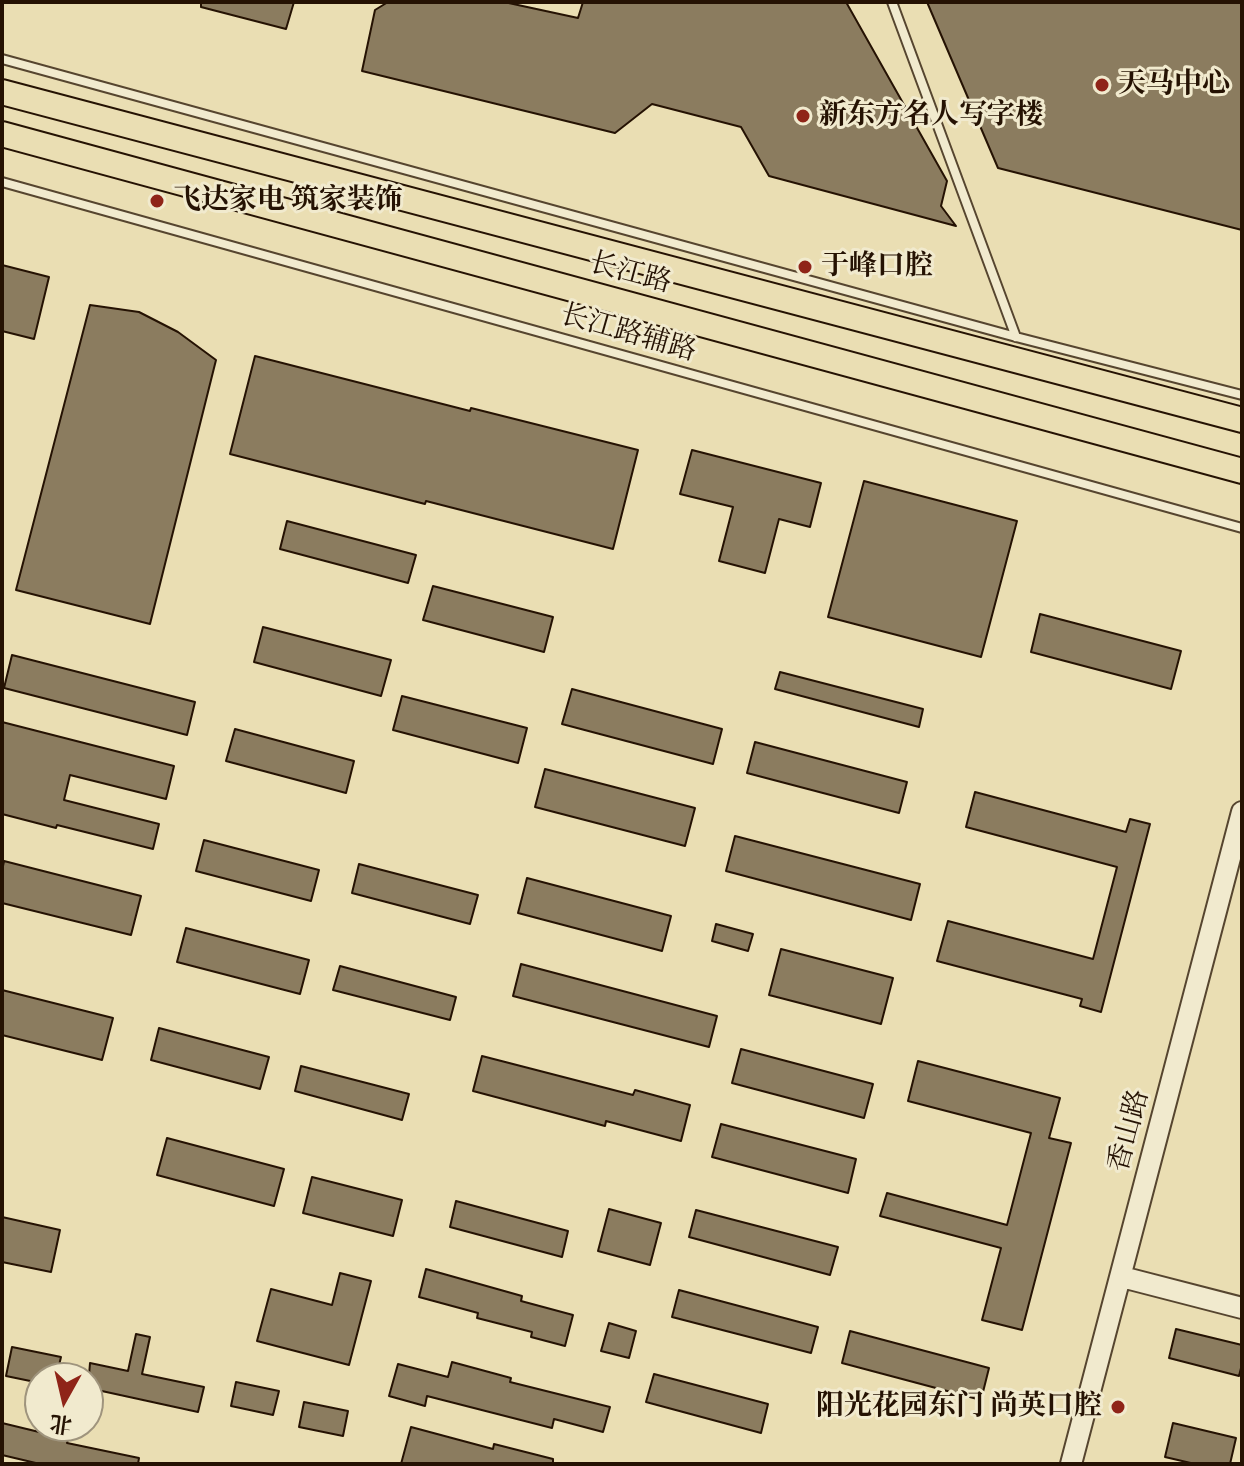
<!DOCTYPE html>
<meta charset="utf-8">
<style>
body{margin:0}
#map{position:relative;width:1244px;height:1466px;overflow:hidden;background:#eadeb3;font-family:"IM FELL Great Primer","Noto Serif SC",serif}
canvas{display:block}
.frame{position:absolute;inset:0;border:4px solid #251203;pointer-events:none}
.north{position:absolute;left:24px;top:1362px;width:80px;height:80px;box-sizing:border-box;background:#f1eace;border:2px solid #9f947d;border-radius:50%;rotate:188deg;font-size:22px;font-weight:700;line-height:32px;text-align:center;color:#251203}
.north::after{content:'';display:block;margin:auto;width:28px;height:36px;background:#8f2418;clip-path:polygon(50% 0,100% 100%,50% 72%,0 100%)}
</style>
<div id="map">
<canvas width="1244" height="1466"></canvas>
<div class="frame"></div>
<div class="north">北</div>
</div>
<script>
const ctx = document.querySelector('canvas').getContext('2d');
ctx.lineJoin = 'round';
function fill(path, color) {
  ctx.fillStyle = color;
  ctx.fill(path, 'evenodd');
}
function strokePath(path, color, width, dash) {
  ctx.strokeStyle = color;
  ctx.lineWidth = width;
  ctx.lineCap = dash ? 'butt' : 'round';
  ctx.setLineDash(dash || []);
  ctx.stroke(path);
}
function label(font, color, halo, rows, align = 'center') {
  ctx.font = font + ' "IM FELL Great Primer","Noto Serif SC",serif';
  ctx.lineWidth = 6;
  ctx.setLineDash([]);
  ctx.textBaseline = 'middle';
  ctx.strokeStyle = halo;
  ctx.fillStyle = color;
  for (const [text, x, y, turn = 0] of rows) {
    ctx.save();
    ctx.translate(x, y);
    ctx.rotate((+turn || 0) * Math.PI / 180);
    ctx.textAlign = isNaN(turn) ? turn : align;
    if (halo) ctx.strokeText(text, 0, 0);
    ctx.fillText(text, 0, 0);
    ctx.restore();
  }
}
const building = new Path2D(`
 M201,2H294L286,29L201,7Z
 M388,2H504L578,18L583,2H846L947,181L941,206L956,226L769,176L741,127L652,104L615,133L362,71L375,10Z
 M927,2H1242V230L998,168Z
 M2,265L49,277L34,339L2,331Z
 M90,305L139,312L178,332L216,360L150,624L16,590Z
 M255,356L470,411L471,408L638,450L613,549L426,501L425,504L230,454Z
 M692,450L821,483L810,527L779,519L765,573L719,561L733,507L680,494Z
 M864,481L1017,521L981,657L828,617Z
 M287,521L416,555L408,583L280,549Z
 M433,586L553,617L544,652L423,620Z
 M1040,614L1181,651L1171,689L1031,652Z
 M263,627L391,660L381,696L254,662Z
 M12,655L195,702L187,735L4,688Z
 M780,672L923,709L919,727L775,689Z
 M572,689L722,729L713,764L562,724Z
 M402,696L527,728L518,763L393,730Z
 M2,722L174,766L166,799L70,775L64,800L159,824L153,849L57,825L56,828L2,814Z
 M235,729L354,761L346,793L226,761Z
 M755,742L907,782L899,813L747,773Z
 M545,769L695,808L685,846L535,807Z
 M975,792L1126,832L1130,819L1150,824L1101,1012L1080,1006L1082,999L937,961L948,921L1093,959L1117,867L966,827Z
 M735,836L920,884L911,920L726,871Z
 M204,840L319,870L311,901L196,871Z
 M4,861L141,896L131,935L2,903V871Z
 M359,864L478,895L470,924L352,893Z
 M527,878L671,916L662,951L518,913Z
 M716,924L753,934L748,951L712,941Z
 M186,928L309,960L300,994L177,962Z
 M781,949L893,978L881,1024L769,995Z
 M521,964L717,1016L709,1047L513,996Z
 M340,966L456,997L450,1020L333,990Z
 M2,990L113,1018L102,1060L2,1035Z
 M159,1028L269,1057L260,1089L151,1060Z
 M741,1049L873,1084L864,1118L732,1083Z
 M482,1056L633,1095L635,1090L690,1105L681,1141L606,1121L605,1126L473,1091Z
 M918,1061L1060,1098L1049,1138L1071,1143L1022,1330L982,1320L1001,1248L880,1216L887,1193L1007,1225L1031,1133L908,1101Z
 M301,1066L409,1094L402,1120L295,1091Z
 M721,1124L856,1159L848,1193L712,1157Z
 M167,1138L284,1169L274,1206L157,1175Z
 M312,1177L402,1200L393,1236L303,1213Z
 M456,1201L568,1231L562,1257L450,1227Z
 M609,1209L661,1223L650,1265L598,1251Z
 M696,1210L838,1247L830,1275L689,1237Z
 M2,1217L60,1230L51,1272L2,1262Z
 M426,1269L522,1296L521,1301L573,1315L565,1346L531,1337L532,1332L477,1318L478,1313L419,1297Z
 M340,1273L371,1281L349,1365L257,1341L271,1289L332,1305Z
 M679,1290L818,1327L811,1353L672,1317Z
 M609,1323L636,1331L629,1358L601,1351Z
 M1176,1329L1242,1345V1364L1239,1376L1169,1358Z
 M850,1331L989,1368L981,1400L842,1363Z
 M136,1334L150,1337L142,1374L204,1387L198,1412L88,1388L90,1363L128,1371Z
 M12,1347L61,1357L56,1378H40V1383L6,1376Z
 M452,1362L511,1378L510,1382L610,1407L603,1432L554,1419L552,1428L427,1396L425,1406L389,1396L398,1364L448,1377Z
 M654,1374L768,1404L761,1433L646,1402Z
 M236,1382L279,1391L273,1415L231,1406Z
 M304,1402L348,1411L343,1436L299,1427Z
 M2,1423L68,1439L67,1443L139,1458L138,1464H40L2,1455Z
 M1173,1423L1236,1438L1230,1464H1195L1165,1457Z
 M411,1427L493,1449L494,1444L553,1459V1464H401Z`);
fill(building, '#8b7c5f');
strokePath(building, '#251203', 2);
const service = new Path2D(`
 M892,2L1016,337
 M2,59L1016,337L1242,395
 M2,182L1242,528`);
const tertiary = new Path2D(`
 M1122,1277L1242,1308
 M1071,1464L1242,812`);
const primary = new Path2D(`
 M2,92L1242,420
 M2,134L1242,471`);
strokePath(service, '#56452f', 12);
strokePath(tertiary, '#56452f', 24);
strokePath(primary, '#251203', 28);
strokePath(service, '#f1eace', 8);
strokePath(tertiary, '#f1eace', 20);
strokePath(primary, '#eadeb3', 24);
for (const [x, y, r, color] of [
 [1102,85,8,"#8f2418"],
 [803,116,8,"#8f2418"],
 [157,201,8,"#8f2418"],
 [805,267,8,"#8f2418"],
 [1118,1407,8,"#8f2418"]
]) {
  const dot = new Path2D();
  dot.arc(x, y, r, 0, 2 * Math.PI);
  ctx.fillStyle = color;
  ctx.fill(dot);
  strokePath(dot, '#f1eace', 3);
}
label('bold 28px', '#251203', '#f1eace', [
 ["天马中心",1118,85],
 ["新东方名人写字楼",819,116],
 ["飞达家电 筑家装饰",173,201],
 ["于峰口腔",821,267],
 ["阳光花园东门 尚英口腔",1102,1407,"right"]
], 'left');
label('28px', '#251203', '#f1eace', [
 ["长江路",630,274,15],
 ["长江路辅路",628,334,16],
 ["香山路",1130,1131,-75]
]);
</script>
